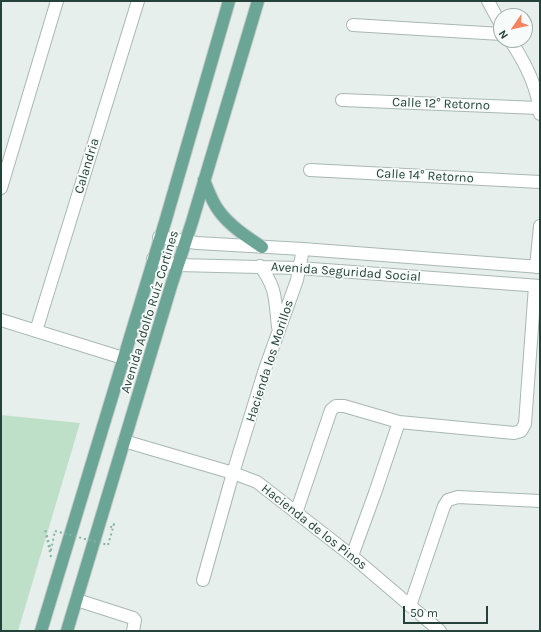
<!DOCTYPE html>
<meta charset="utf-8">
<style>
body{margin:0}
#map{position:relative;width:541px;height:632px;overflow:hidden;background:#e6efeb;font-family:Karla,sans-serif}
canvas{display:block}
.frame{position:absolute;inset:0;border:2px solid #24423a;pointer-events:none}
.north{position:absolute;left:493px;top:8px;width:40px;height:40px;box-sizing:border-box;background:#f7fbf9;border:1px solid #a3b1ad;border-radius:50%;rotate:236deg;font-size:11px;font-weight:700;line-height:16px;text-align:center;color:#24423a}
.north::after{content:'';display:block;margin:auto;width:14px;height:18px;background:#f4845f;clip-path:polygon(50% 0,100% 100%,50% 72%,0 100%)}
.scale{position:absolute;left:403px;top:606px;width:85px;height:18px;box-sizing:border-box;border:2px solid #24423a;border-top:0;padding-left:5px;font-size:12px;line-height:14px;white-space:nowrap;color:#24423a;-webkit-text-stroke:3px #f7fbf9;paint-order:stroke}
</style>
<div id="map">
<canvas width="541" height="632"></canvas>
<div class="frame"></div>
<div class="north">N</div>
<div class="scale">50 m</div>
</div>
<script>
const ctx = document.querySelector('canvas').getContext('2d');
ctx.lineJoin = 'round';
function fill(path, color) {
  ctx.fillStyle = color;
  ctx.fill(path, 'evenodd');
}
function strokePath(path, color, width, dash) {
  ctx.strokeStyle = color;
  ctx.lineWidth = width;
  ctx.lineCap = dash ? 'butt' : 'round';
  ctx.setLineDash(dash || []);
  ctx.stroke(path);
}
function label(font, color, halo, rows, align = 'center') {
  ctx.font = font + ' Karla,sans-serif';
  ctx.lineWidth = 3.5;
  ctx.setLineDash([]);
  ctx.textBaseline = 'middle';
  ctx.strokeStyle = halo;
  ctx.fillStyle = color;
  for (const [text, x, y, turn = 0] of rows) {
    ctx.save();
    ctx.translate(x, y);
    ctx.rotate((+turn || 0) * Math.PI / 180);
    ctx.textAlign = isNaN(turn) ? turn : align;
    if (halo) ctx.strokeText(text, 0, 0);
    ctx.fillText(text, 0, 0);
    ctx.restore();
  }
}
fill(new Path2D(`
 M1,415L80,423L18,631H1Z`), '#bfe0c8');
const minor = new Path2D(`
 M488,1L501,25
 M353,25L501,34
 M510,40C525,62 538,87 540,114
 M342,100L539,108
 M310,170L540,182
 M1,188L57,1
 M159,237L197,243L303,249L540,267
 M153,259L178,265L299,268L540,286
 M260,266C277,288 275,301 278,327
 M536,267L540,226
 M1,320L123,358
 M36,331L138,1
 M124,441L233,473L257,482L352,556L440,631
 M296,513L331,410L336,406H344L399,422L514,433L521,431L525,424L535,286
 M352,556L375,493L399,422
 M203,580L233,473L265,369L297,280L303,249
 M77,600L133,618L135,620L133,631
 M410,606L444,506L448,500L458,497L540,501`);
const major = new Path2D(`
 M204,180C208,190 212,202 219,211C230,226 247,237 262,247
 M41,631L166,219L229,1
 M67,631L171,286L192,222L258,1`);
strokePath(minor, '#a8b8b2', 14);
strokePath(major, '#c2cac8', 14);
strokePath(new Path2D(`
 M108,545L114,524L110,528
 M51,557L45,529L51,550L55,531`), '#86b3a5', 2, [2, 3]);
strokePath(minor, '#fff', 12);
strokePath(major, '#6aa596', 12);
strokePath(new Path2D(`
 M55,531L108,545`), '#86b3a5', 2, [2, 3]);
label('13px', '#24423a', '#f7fbf9', [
 ["Calle 12° Retorno",441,104,2],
 ["Calandria",87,166,-73],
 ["Calle 14° Retorno",425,176,3],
 ["Avenida Seguridad Social",346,272,4],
 ["Avenida Adolfo Ruíz Cortines",150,312,-73],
 ["Hacienda los Morillos",270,361,-72],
 ["Hacienda de los Pinos",314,527,38]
]);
</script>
